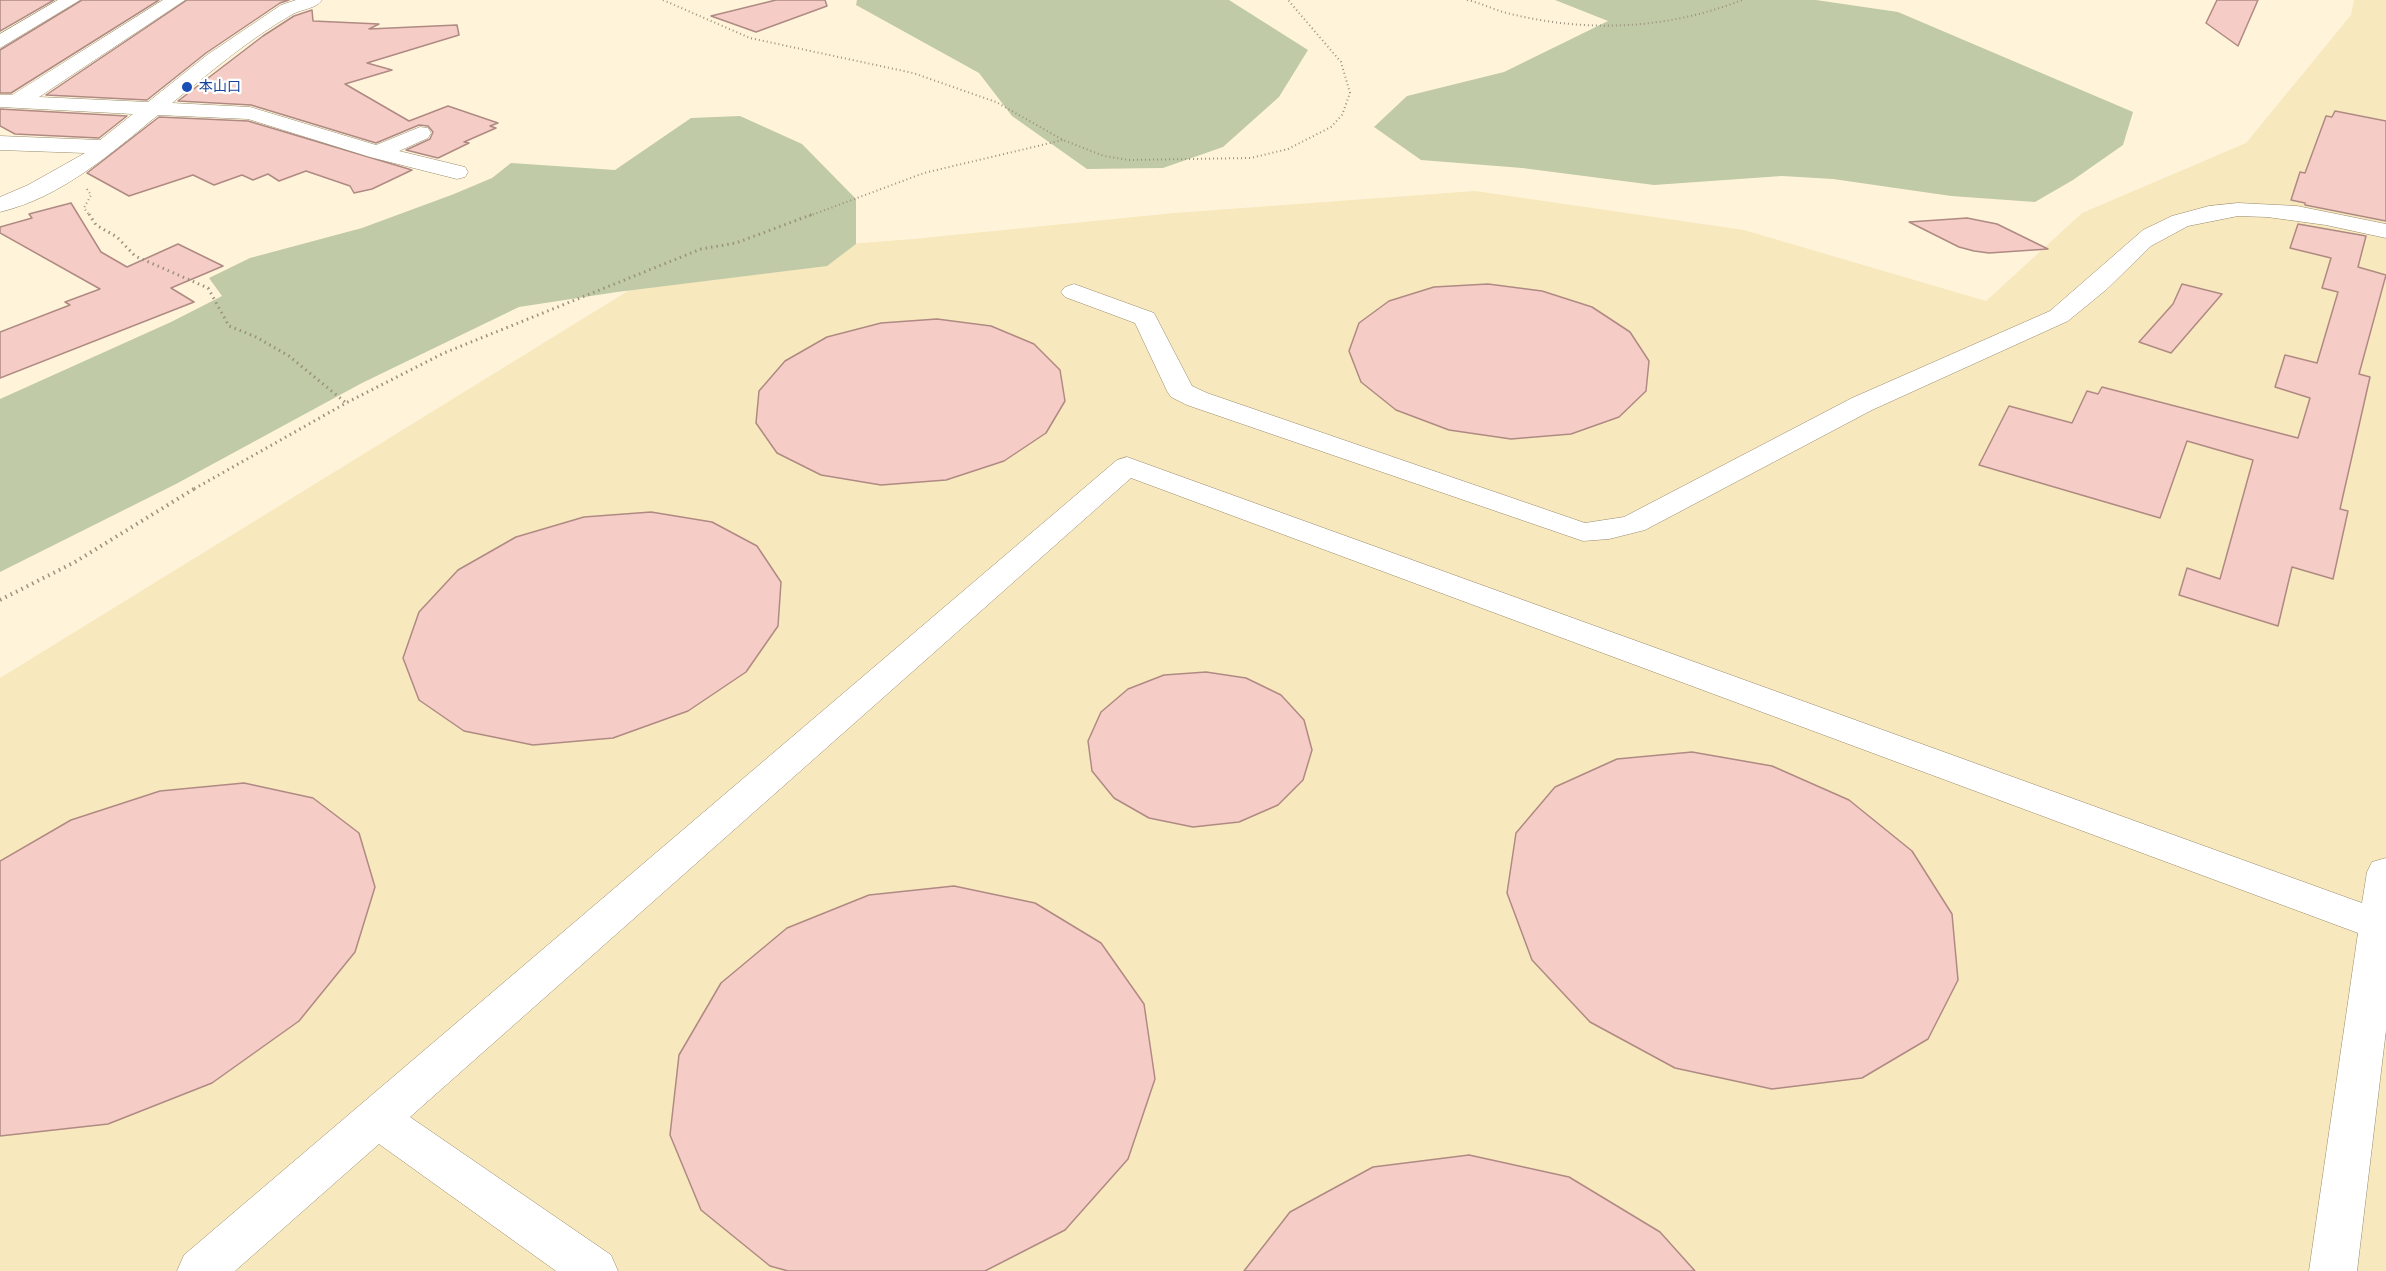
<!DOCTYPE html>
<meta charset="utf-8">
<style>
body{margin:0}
canvas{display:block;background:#fff4d9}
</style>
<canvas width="2386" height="1271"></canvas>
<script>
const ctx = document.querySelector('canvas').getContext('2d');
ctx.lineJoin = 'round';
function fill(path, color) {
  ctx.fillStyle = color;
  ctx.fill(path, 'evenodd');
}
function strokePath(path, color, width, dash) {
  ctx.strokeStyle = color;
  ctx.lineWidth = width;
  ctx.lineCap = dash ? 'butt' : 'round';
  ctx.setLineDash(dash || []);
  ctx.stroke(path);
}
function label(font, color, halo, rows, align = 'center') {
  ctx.font = font + ' "Asap Condensed","Noto Sans JP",sans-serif';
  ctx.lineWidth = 4.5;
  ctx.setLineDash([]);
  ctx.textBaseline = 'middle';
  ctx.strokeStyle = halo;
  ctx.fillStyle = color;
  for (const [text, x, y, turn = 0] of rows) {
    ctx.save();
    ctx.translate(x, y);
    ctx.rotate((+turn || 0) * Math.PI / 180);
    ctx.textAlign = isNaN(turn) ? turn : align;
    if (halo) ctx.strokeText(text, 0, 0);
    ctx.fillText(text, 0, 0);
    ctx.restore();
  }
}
fill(new Path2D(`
 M2354,0H2386V1271H0V678L683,257L913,239L1174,213L1475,191L1744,230L1986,301L2082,213L2246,143L2351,15Z`), '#f8e8be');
fill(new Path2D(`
 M857,0H1229L1308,50L1279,97L1223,147L1163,168L1087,169L1012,116L979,73L856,5Z
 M1555,0H1816L1898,12L2133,112L2123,145L2073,180L2035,202L1951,196L1833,179L1782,176L1654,185L1522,168L1421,160L1374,127L1407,96L1504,72L1608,21Z
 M740,116L802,144L856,199V244L827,266L617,292L519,307L362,383L176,484L0,572V399L171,322L222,296L209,278L250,258L362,228L454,194L492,178L511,163L615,170L691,118Z`), '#c1caa7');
const building = new Path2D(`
 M0,0H54L0,31Z
 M82,0H159L11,93H0V50Z
 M187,0H289L280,3L206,53L147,100L46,95Z
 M776,0H825L827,6L756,32L711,16Z
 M2217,0H2258L2238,46L2206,23Z
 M312,10L313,21L379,24L369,29L457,25L459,35L367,63L392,70L345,84L409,121L448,106L498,123L490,126L496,128L464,142L469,143L438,158L406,150L430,139L433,132L428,126L419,125L376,143L251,105L178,101L263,36L294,16Z
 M0,109L127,116L99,138L15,134L0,126Z
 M2335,111L2386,121V221L2305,205V203L2291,200L2300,172L2305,173L2326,116L2332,117Z
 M159,117L248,121L412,170L372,189L354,193L350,186L306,171L279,181L268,174L253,180L242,175L214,185L193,175L129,196L87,173Z
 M71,203L101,252L127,267L178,244L223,266L171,288L194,302L0,378V332L70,305L65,302L100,289L0,233V227L32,218L29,214Z
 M1967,218L1997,224L2048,249L1989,253L1974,251L1959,247L1909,222Z
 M2298,224L2366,236L2358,267L2386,275L2359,374L2370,377L2340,509L2348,511L2333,579L2292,567L2278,626L2179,595L2187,568L2220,579L2253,460L2187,441L2160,518L1979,465L2009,406L2072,423L2087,391L2098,394L2102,387L2298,438L2310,398L2275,387L2285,355L2317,363L2338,292L2322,288L2331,258L2290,248Z
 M1488,284L1542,291L1592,307L1630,332L1649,361L1646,391L1619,417L1571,434L1511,439L1449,430L1396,410L1361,382L1349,351L1359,323L1389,301L1434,287Z
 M2182,284L2222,294L2171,353L2139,342L2173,304Z
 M937,319L991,326L1034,344L1060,370L1065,401L1046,433L1004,461L946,480L881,485L821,475L777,453L756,423L759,391L785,361L827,337L881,323Z
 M651,512L712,522L757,546L781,582L778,626L746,672L688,711L613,738L533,745L464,731L419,700L403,658L419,612L458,570L516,537L584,517Z
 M1206,672L1246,678L1281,695L1304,720L1312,750L1303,780L1278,805L1239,822L1193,827L1149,818L1114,798L1092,771L1088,741L1101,712L1128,689L1164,675Z
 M1692,752L1772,766L1849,800L1912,851L1952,914L1958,980L1928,1039L1862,1078L1772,1089L1675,1068L1590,1022L1532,960L1507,893L1516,833L1555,787L1617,759Z
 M244,783L313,798L359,833L375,887L355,952L299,1021L212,1083L108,1124L0,1136V861L71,820L160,791Z
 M954,886L1035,903L1101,943L1144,1004L1155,1079L1128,1159L1065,1230L985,1271H788L770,1266L701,1210L670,1135L679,1055L721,983L787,928L869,895Z
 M1469,1155L1569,1177L1660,1232L1695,1271H1244L1290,1212L1373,1167Z`);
fill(building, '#f5cdc6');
strokePath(building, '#af8a83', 1.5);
const minor = new Path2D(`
 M58,0H80L0,48V34Z
 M163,0H185L39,97L148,102L207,55L281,5L296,0H322C316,9 302,9 293,14C250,38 211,72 172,103L250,107L376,145L420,127L428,128L431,133L428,138L399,151L465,167L468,172L465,177L457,179L370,157L248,119L158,115C110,154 62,197 0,212V197L28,185L85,153L0,150V136L100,140L133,114L0,107V95H12Z
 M2238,203L2297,206L2386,224V238L2326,225L2267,217L2238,216L2188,226L2151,246L2107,289L2068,321L1872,410L1645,530L1609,539L1583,541L1187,405L1171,397L1167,391L1135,323L1065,297L1061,292L1065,287L1074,284L1154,313L1192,386L1207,393L1585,523L1624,517L1852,398L2050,311L2143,230L2172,216L2209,206Z
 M1127,457L2362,903L2367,872L2372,862L2386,858V1030L2357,1271H2309L2358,933L1131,478L410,1117L611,1255L618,1271H556L379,1144L235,1271H177L184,1255L1117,460Z`);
strokePath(minor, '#988b6c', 1);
strokePath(new Path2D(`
 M663,0L750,38L913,73L996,102L1063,140L1104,156L1129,160L1251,158L1288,149L1331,127L1342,115L1350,93L1341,62L1288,0
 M1467,0C1482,3 1496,11 1511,14C1589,33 1668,29 1742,0
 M87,189L91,195L84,208L90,216
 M809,216L924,173L1063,140`), '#9a927e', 2, [1, 3]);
strokePath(new Path2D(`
 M89,214L96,225L117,237L135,256L208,288L229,326L256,337L289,356L346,403
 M194,489L346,403L444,353L701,249L736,243L813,214`), '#9a927e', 3, [1.5, 4]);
strokePath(new Path2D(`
 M0,600L75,562L197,487`), '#9a927e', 4, [1.5, 4.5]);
fill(minor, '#fff');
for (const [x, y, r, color] of [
 [187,87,6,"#1a4fb4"]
]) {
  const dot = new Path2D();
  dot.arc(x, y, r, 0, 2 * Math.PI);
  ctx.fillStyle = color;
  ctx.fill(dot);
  strokePath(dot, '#fff', 2);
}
label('14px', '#164399', '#fff', [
 ["本山口",199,87]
], 'left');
</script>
